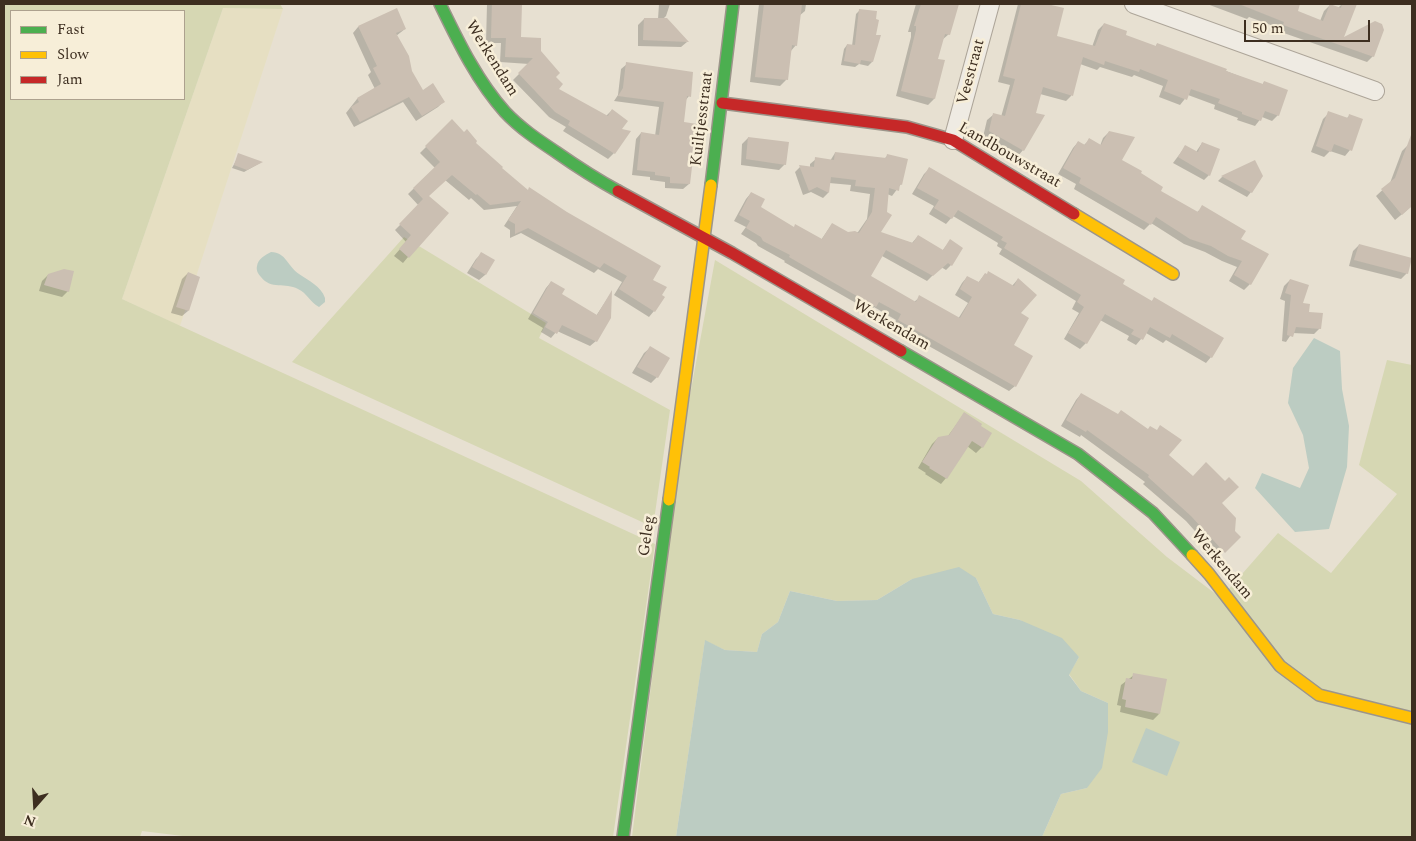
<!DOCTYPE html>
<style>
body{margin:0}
#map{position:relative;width:1416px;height:841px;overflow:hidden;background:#e7e0d1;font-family:Spectral,serif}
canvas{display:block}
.frame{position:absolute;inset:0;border:5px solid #3d2e20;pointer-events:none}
.legend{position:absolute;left:10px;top:10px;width:175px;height:90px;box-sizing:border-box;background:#f7eed8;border:1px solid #ada18e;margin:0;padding:6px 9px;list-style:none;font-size:15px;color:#3d2e20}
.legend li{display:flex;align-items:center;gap:10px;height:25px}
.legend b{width:25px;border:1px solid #ada18e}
.north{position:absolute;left:10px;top:781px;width:50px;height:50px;-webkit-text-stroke:4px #f7eed8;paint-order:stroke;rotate:199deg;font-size:14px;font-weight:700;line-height:20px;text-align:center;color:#3d2e20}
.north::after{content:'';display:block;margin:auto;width:18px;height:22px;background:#3d2e20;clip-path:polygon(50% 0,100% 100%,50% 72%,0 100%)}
.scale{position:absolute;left:1244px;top:20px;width:126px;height:22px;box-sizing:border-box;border:2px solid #3d2e20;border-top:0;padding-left:6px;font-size:15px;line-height:18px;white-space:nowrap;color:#3d2e20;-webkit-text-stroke:4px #f7eed8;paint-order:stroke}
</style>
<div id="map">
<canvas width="1416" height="841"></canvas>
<div class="frame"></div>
<ul class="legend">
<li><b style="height:6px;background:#4caf50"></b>Fast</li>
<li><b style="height:6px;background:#ffc107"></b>Slow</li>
<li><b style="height:6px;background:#c62828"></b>Jam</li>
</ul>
<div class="north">N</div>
<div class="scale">50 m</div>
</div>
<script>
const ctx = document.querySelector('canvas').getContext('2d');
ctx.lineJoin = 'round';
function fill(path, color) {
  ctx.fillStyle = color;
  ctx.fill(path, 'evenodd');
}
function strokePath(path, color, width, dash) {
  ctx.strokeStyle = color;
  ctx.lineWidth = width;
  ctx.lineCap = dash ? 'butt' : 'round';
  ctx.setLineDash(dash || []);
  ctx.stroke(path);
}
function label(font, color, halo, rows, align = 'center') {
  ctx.font = font + ' Spectral,serif';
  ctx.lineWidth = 5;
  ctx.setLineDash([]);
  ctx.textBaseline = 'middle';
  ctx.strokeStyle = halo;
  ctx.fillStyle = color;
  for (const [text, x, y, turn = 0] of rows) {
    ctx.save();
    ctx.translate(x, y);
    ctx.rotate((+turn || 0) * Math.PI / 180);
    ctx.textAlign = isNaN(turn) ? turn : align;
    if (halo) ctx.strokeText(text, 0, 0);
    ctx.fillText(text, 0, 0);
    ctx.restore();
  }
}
fill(new Path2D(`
 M223,8L283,9L180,326L122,299Z`), '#e6dfc2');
fill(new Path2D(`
 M4,4H280L283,9L223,8L122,299L655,544L613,837H191L142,831L140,837H4ZM11,11H184V99H11Z
 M404,237L546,323L539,338L670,410L653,527L292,362Z
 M715,260L1081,481L1167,557L1221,598L1278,533L1331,573L1397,494L1359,465L1387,360L1412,365V837H1042L1061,794L1087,788L1108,703L1081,691L1069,674L1079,657L1020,620L993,614L976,578L912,579L877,600L837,601L790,591L778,622L762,634L757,652L725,650L705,641L676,837H632L683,433Z`), '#d6d7b3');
fill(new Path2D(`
 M271,252C286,252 288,267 299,274C309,281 321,286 325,298V302L319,307C310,302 307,293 298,289C285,282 271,290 261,277C258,274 256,270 257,266C258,259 265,255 271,252Z
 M1314,338L1340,351L1342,389L1349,426L1347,467L1329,529L1295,532L1255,488L1262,473L1300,488L1309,468L1303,435L1288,403L1293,368Z
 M959,567L976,578L993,614L1020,620L1062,638L1079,657L1069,675L1081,691L1108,703V732L1102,768L1087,788L1061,794L1042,837H676L705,640L725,650L757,652L762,634L778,622L790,591L837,601L877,600L912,579Z
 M1146,728L1180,742L1167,776L1132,762Z`), '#bcccc2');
fill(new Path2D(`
 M487,4H520V38L539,52L555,77L557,89L606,116L612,110L620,130L614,153L608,159L563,131L566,127L549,117L513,80L529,64L500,62L501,43H486Z
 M659,4H670L666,16L662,20L687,42L681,47L638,46V25L644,19H658Z
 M759,4H806L805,11L799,16L796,45L790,52L786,80L780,86L750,82Z
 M916,4H957L949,34L942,40L937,60L943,61L934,99L928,105L896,96L911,37V32H908Z
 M1018,4H1042L1062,9L1055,37L1092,47L1098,30L1104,24L1124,36L1155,47L1157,44L1262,85L1264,82L1278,115L1272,121L1262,117L1255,126L1237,120L1238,118L1214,109L1215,105L1188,95L1180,105L1159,97L1163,86L1134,75L1132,77L1100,67L1097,70L1080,64L1071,96L1066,101L1040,94L1023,150L1018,156L983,137L987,120L993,115L1001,117L1010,85L998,82Z
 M1207,4H1299L1296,12L1320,21L1324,11L1330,5L1338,8L1342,4H1348L1354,6L1342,39L1373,56L1367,62L1278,31L1279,28L1249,17L1247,19Z
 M860,10L872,62L868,66L859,64L855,67L841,65L844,49L847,45L852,46L856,14Z
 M358,27L405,29L396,36L411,72L422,91L444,101L438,107L416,121L403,102L354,127L346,113L357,99L375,89L368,75L371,72L353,33Z
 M627,64L689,96L685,101L682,123L689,184L683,189L665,188V182L650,180V177L632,175L636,139L641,133L655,136L659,107L614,101L618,95L621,69Z
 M1329,113L1346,119L1350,115V150L1345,156L1330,151L1324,157L1311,152L1323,119Z
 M452,121L500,169L527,191L651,280L654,311L649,317L614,295L622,282L598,269L594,273L521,233L510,238V230L504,226L517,206L484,210L471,198L469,200L445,180L428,196L408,257L403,263L394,256L406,242L395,230L419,206L408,194L435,168L420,153Z
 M1109,132L1121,160L1159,192L1196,213L1203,207L1240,239L1250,284L1244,290L1229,281L1237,267L1222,261L1205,252L1184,244L1151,223L1144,230L1074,189L1076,184L1058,174L1073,148L1078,142L1084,145L1089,140L1100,146L1103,138Z
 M748,138L785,164L779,170L741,165L742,144Z
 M1202,143L1209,175L1204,180L1173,163L1185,147L1196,152Z
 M1408,145L1412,146V206L1395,220L1376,196L1390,183L1402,151Z
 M835,153L884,159L887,156L901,184L892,196L887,194L879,233L912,243L918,236L942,251L950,241L951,265L946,270L941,267L927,281L882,256L869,276L914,302L920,297L958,319L968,303L955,295L962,283L967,277L978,283L985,274L1012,286L1018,279L1019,313L1012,346L1015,386L1009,391L893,326L896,320L874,307L870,311L784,262L785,261L758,246L756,243L741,234L746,227L734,221L746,199L751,193L759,208L793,228L821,240L832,224L848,233L858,232L867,219L870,194L850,191L851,185L829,183L828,193L823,198L811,192L803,195L795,172L800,167L810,168V164L816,159L830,161Z
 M239,155L260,163L244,172L232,168Z
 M1254,162L1251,192L1247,197L1218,181L1222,177Z
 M930,168L1121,285L1151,302L1154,299L1211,357L1206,363L1166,340L1163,343L1146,333L1136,345L1127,340L1129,336L1100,320L1086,343L1080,349L1064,339L1079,313L1072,309L1076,301L999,254L1002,249L997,246L998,243L953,216L946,224L929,214L934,206L912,194L924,174Z
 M1359,245L1407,273L1401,279L1349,266L1353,251Z
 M482,253L493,260L485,275L479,280L467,273L476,259Z
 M188,273V311L182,316L171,313L182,279Z
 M48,275L68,291L62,297L39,291L42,281Z
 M1290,280L1302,304L1320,328L1314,334L1292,333L1286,342L1282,341L1285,301L1280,299L1284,286Z
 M551,282L560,295L596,316L611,293L596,341L590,346L557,331L551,338L541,332L543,328L528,319L546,288Z
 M650,348L657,377L651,383L632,373L644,353Z
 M1081,394L1167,455L1193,477L1225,482L1220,503L1234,531L1239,537L1218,557L1186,521L1143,484L1145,482L1081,435L1080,437L1061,426L1076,400Z
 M964,414L982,447L976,453L967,446L946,478L941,484L925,474L926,473L918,468L932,444L938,438L948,436Z
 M1134,675L1159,714L1153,720L1120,712L1121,706L1117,705L1121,685Z`), '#0003');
fill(new Path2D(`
 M492,4H522L521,37L541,38V51L560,73L556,77L563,84L559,89L608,116L612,109L628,121L622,129L631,131L615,154L568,125L570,121L555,112L518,73L533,58L505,57L506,38H491Z
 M764,4H802L797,46L792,45L788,80L755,77Z
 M921,4H959L950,35L945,34L938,59L945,60L935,99L901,91L916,30V26H914Z
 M1021,4H1047L1064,8L1057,36L1095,46L1104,23L1127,31L1126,35L1156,46L1157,43L1227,69L1226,71L1263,84L1264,81L1288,90L1279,116L1265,111L1261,121L1242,114V112L1218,103L1220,99L1191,89L1187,100L1164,91L1168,80L1140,69L1139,72L1105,61L1104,65L1083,57L1073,96L1043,87L1036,113L1045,115L1024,151L989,131L993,113L1005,116L1015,79L1003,76Z
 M1239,4H1300L1298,11L1323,21L1330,4L1341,8L1342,4H1357L1344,37L1375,21L1382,24L1384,30L1374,57L1283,25L1284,22Z
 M397,8L406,29L396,33L409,56L412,71L423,90L433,83L445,102L422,116L409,97L360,122L351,107L359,102L357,98L381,84L373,68L377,66L358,26Z
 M859,9L877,11L876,19L879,20L876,35H881L873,62L861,60L860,64L844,61L847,44L855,45Z
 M644,18H667L689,42L643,40Z
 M626,62L693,72L691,97L687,96L684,122L697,124L690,184L670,183V177L655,175V172L637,170L641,132L659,135L664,102L618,96L623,88Z
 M1328,111L1348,118L1349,114L1363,119L1352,151L1334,144L1331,152L1316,146Z
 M452,119L464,132L467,129L477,141L476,143L503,167L502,168L528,190L529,187L567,212L661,266L653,280L667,287L662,295L665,297L655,312L619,289L627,276L604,263L600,268L528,228L515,234V224L508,220L521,201L490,205L477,194L476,195L452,175L429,196L449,213L409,258L399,249L411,235L399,224L423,199L413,188L440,162L425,146Z
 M1109,131L1135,137L1122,160L1142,171L1141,173L1163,187L1161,191L1198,212L1202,205L1246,231L1241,239L1269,254L1251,285L1234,275L1242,261L1228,256L1211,246L1190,239L1156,217L1151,225L1079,183L1081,178L1063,168L1078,141L1085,145L1089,138L1101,145Z
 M1411,135H1412V206L1402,215L1381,189L1395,178Z
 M748,137L789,142L786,165L746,159Z
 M1202,142L1220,149L1210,176L1178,157L1185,145L1198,152Z
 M835,152L886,158L887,154L908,159L902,185L900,184L899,191L889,188L887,212L892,215L881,232L913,243L918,235L943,250L950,239L963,248L952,266L948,263L933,276L886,250L871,276L916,302L919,295L960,318L972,297L960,289L967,276L979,282L985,273L987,274L988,271L1014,286L1018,278L1037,295L1021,313L1029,318L1014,345L1033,356L1016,387L898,320L901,314L879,302L876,307L789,257L790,255L763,241L761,237L746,228L750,221L739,215L751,192L765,199L761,207L794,227L795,224L822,239L832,223L848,232L855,231L859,233L872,212L875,188L855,186L856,180L831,177L829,193L817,187L809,191L799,165L814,167L815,157L834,160Z
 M238,153L263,162L247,170L234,165Z
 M1255,160L1263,176L1252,193L1221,176Z
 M929,167L1125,280L1123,284L1152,301L1154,297L1224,338L1212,358L1172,334L1170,338L1150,327L1143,340L1131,334L1134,330L1105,314L1087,344L1068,333L1084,307L1077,302L1081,295L1004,248L1007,243L1001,240L1003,237L958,210L952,219L934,208L939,200L917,188Z
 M1359,244L1412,258L1408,274L1354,260Z
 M481,252L495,260L486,275L472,267Z
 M64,269L74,271L69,292L44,285L48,274Z
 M188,272L200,277L189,311L176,307Z
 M1290,279L1309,285L1303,303L1310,304L1309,312L1323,313L1321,329L1296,327L1293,337L1287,335L1291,295L1285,293Z
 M551,281L565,289L562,294L597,315L612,290L611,318L597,342L562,325L557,334L545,327L548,322L533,313Z
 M650,346L670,358L658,378L637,367Z
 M1081,393L1118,414L1121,410L1148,429L1150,426L1157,430L1160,425L1182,440L1169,455L1193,476L1206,462L1225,481L1229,477L1239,487L1222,503L1236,518L1235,531L1241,537L1225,553L1191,516L1148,477L1149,475L1087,430L1086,432L1066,420Z
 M964,412L982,424L981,426L992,433L983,448L972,441L947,479L929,468L930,467L922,462L938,437L949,435Z
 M1133,673L1167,679L1160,714L1125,707L1126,700L1122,699L1126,678L1132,679Z`), '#cbbfb2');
const street = new Path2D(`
 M1134,4L1375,91
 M953,140L990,4`);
const fast = new Path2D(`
 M440,4C458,41 477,81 505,112C520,128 538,140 556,152C576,166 596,179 618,191
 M711,185L733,4
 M901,351L1078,454L1153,513L1192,555
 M623,837L669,500`);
const slow = new Path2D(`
 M1074,214L1173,274
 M669,500L711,185
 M1192,555L1209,574L1280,666L1319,695L1412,718`);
const jam = new Path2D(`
 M722,103L907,127L953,140L1074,214
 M618,191L732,253L901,351`);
strokePath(street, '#ada599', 20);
strokePath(fast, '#9c958a', 14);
strokePath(slow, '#9c958a', 14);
strokePath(jam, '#9c958a', 14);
strokePath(street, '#efebe3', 18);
strokePath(fast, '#4caf50', 11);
strokePath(slow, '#ffc107', 11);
strokePath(jam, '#c62828', 11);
label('16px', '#3d2e20', '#f7eed8', [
 ["Werkendam",491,59,58],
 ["Veestraat",972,72,-75],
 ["Kuiltjesstraat",703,119,-83],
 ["Landbouwstraat",1009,156,30],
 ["Werkendam",891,326,30],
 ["Geleg",648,536,-82],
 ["Werkendam",1221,565,50]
]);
</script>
